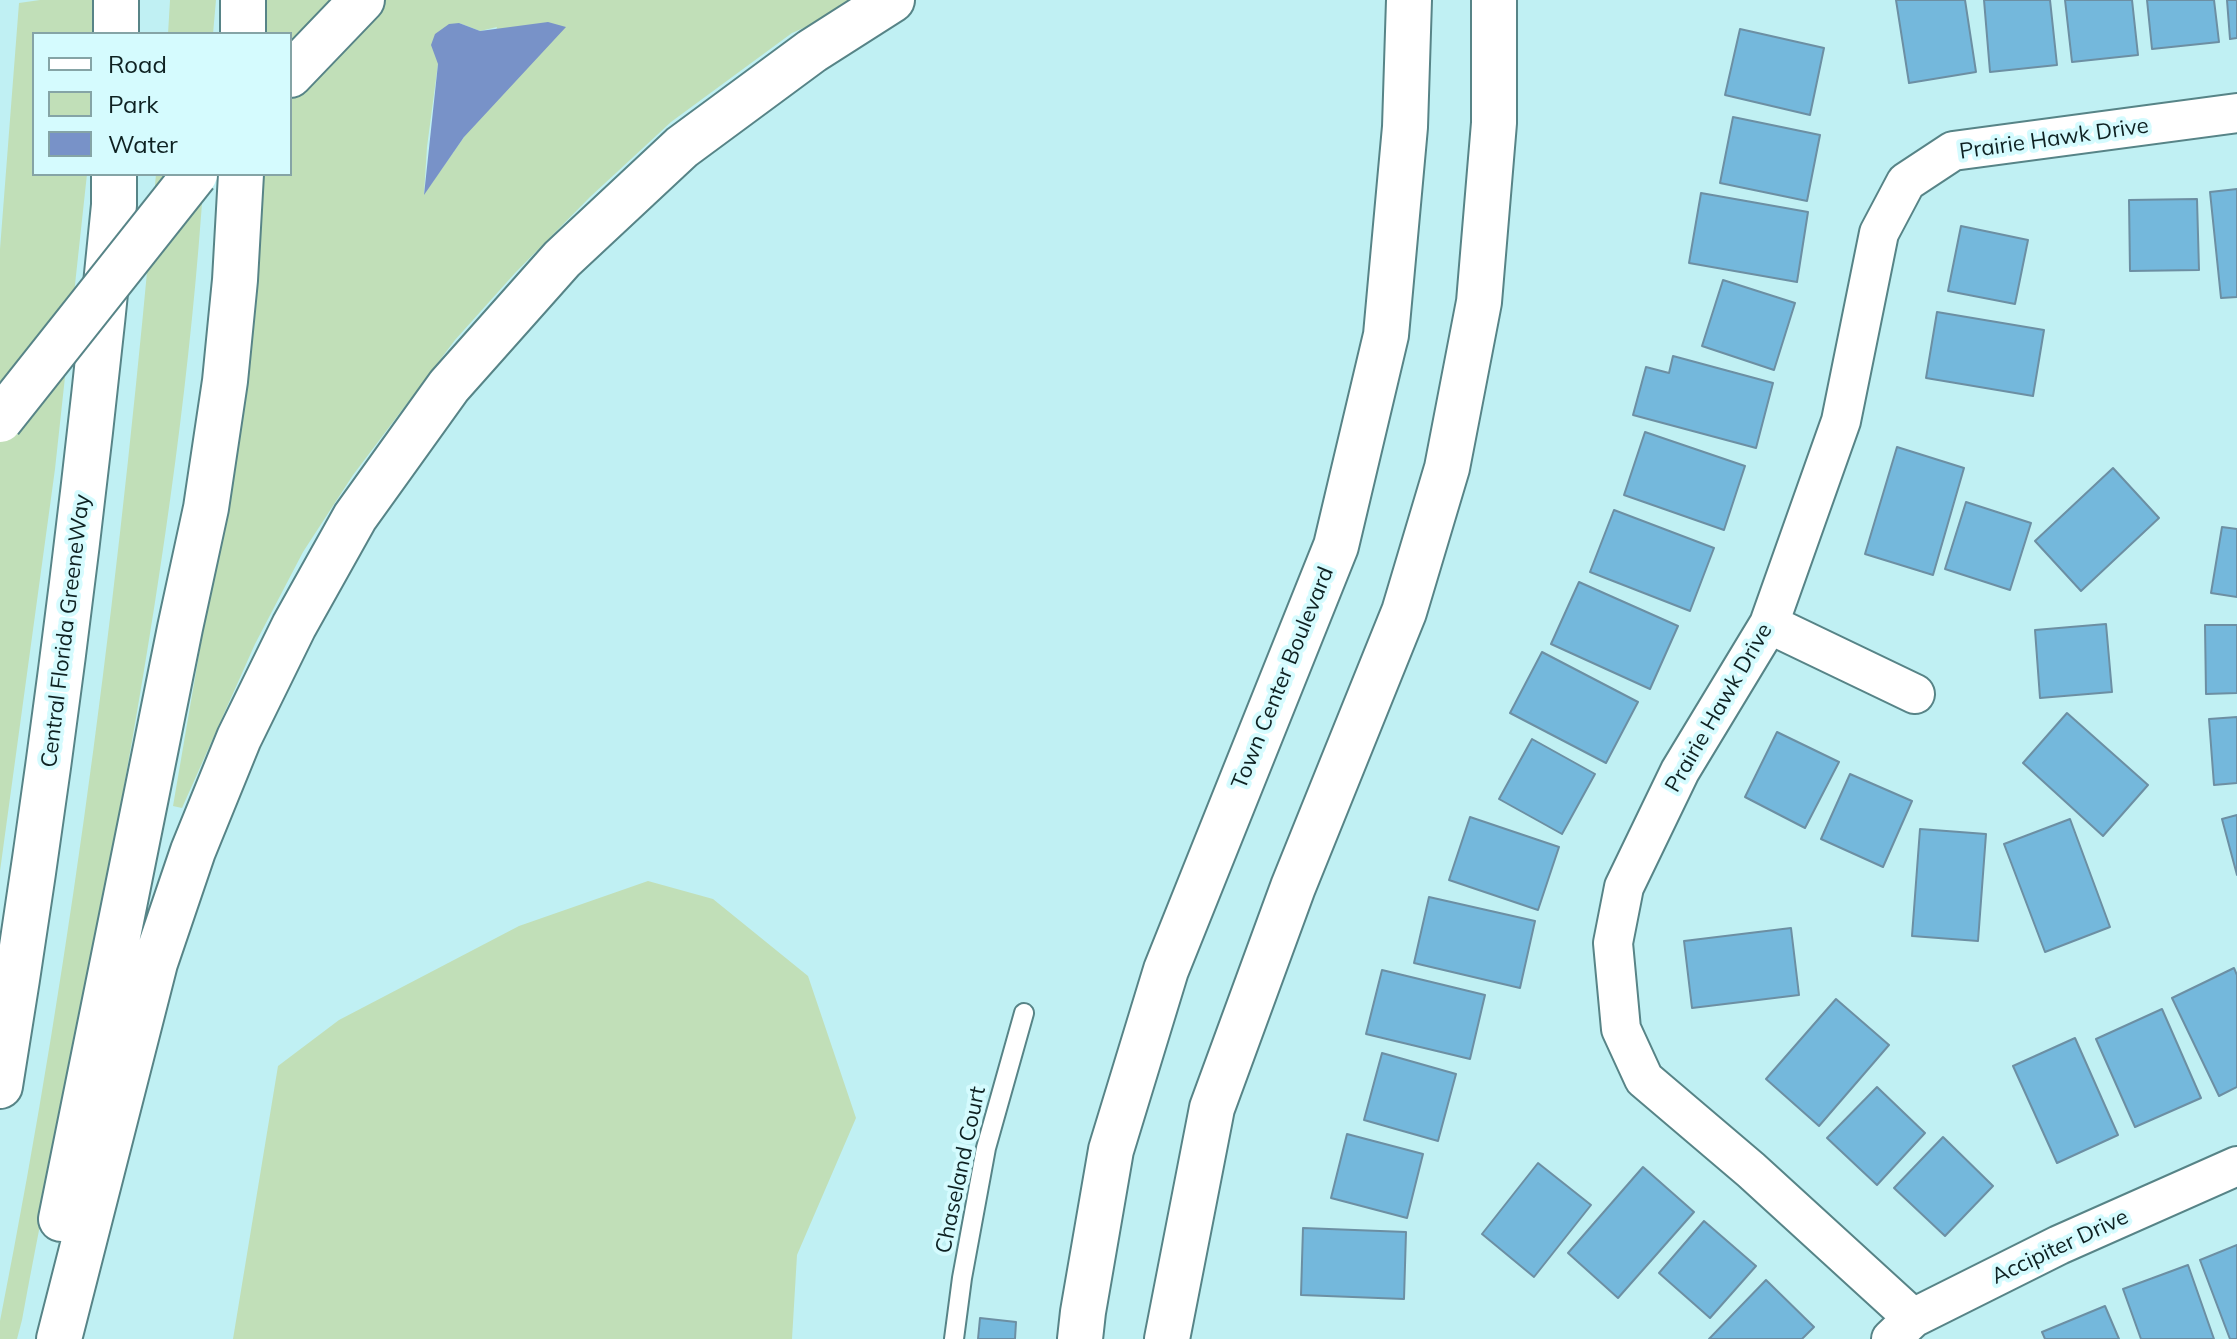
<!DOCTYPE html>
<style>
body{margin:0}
#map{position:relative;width:2237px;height:1339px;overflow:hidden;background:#c0f0f3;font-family:Mulish,sans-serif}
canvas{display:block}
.legend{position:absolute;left:32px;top:32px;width:260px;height:144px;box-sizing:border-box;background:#d5fbfe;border:2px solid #85a4a6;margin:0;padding:10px 14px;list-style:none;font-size:24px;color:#0e2122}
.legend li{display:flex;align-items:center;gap:16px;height:40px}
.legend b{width:40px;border:2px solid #85a4a6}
</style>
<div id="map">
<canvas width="2237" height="1339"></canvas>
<ul class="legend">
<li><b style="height:10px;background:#fff"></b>Road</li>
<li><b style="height:22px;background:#c1dfb8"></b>Park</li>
<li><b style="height:22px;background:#7892c8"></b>Water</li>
</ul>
</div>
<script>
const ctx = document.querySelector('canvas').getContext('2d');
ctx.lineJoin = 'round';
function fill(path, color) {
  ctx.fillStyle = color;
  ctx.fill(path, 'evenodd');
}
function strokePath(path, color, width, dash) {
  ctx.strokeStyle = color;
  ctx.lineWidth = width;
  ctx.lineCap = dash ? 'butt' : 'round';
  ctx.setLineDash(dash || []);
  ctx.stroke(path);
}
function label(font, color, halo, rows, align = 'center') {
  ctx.font = font + ' Mulish,sans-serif';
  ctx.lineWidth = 8;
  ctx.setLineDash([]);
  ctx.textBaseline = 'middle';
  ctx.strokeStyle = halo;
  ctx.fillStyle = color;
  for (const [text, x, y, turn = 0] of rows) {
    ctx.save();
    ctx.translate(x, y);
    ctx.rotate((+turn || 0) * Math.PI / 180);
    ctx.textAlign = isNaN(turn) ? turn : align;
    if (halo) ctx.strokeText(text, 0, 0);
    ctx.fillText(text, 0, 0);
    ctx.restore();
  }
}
fill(new Path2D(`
 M40,0H103L100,34H34V174H87L55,469L0,871V249L19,3Z
 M170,0H216L213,34H168Z
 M264,0H857L826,18L792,33L671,122L590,197L515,273L455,340L353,475L303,552L255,644L182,808L173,806L227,491L258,174H290V34H263ZM459,23L480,31L497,27L464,137L424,194L427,147L438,64Z
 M156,174H204C179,561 94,940 22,1320L17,1339H0V1321C75,942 122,559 156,174Z
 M648,881L713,899L808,976L856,1118L797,1255L792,1339H233L278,1066L339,1020L519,926Z`), '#c1dfb8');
fill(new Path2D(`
 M548,22L566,27L464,137L424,195L438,64L431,45L435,34L449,24L459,23L480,31Z`), '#7892c8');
const building = new Path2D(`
 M1896,0H1965L1976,72L1909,83Z
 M1984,0H2050L2057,65L1990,72Z
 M2065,0H2132L2138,55L2072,62Z
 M2147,0H2214L2219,42L2152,49Z
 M2227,0H2237V38L2230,39Z
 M1740,29L1824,48L1810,115L1725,95Z
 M1733,117L1820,135L1807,201L1720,183Z
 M2237,189V297L2221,298L2210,192Z
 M1701,193L1808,212L1797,282L1689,263Z
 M2197,199L2199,270L2130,271L2129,200Z
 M1961,226L2028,240L2015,304L1948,291Z
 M1723,280L1795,303L1774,370L1702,346Z
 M1937,312L2044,330L2033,396L1926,378Z
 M1673,356L1773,383L1756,448L1633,415L1646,367L1669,373Z
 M1645,432L1745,466L1724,530L1624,495Z
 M1897,447L1964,468L1933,575L1865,554Z
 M2113,468L2159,518L2081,591L2035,541Z
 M1966,502L2031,523L2010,590L1945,569Z
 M1614,510L1714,548L1690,611L1590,572Z
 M2222,527L2237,529V597L2211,593Z
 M1579,582L1678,626L1650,689L1551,644Z
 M2106,624L2112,692L2040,698L2035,630Z
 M2205,625H2237V693L2206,694Z
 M1542,652L1638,702L1606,763L1510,713Z
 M2067,713L2148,785L2103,836L2023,763Z
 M2237,717V783L2214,785L2209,719Z
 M1777,732L1839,762L1805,828L1745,797Z
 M1532,739L1595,774L1562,834L1499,799Z
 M1850,774L1912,801L1883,867L1821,839Z
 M2237,815V875L2222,819Z
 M1470,817L1559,847L1538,910L1449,880Z
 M2070,819L2110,927L2045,952L2004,844Z
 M1920,829L1986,834L1978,941L1912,936Z
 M1429,897L1535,921L1520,988L1414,963Z
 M1791,928L1799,995L1692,1008L1684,941Z
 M2234,968L2237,975V1087L2219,1096L2172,998Z
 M1382,970L1485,995L1470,1059L1366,1034Z
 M1836,999L1889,1045L1819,1126L1766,1079Z
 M2162,1009L2201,1098L2135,1127L2096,1039Z
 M2075,1038L2118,1135L2057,1163L2013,1066Z
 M1382,1053L1456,1074L1438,1141L1364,1120Z
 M1877,1087L1925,1133L1877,1185L1827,1138Z
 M1347,1134L1423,1154L1407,1218L1331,1198Z
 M1943,1137L1993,1186L1945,1236L1894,1188Z
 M1538,1163L1591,1205L1534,1277L1482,1234Z
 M1643,1167L1694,1212L1618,1298L1568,1253Z
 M1704,1221L1756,1266L1710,1318L1659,1273Z
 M1303,1228L1406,1232L1404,1299L1301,1295Z
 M2237,1245V1339H2230L2200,1260Z
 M2188,1265L2214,1339H2141L2123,1289Z
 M1766,1280L1814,1327L1802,1339H1709Z
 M2105,1306L2119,1339H2045L2042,1332Z
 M980,1318L1016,1322L1015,1339H978Z`);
fill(building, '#74b8dc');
strokePath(building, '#6c8fa3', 2);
const service = new Path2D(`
 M954,1339L962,1278L986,1148L1024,1013`);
const minor = new Path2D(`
 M1769,624L1915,694
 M1913,1318L1751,1170L1644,1079L1621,1029L1613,943L1624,887L1680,771L1769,624L1841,421L1879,233L1906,182L1953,151L2237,113
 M1891,1339L1913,1318L2059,1245L2237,1166`);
const secondary = new Path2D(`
 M1080,1339L1083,1312L1111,1150L1166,970L1336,546L1386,335L1405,127L1409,0
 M1167,1339L1212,1108L1293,887L1404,612L1447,468L1479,302L1494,123V0`);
const motorway = new Path2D(`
 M116,34V0
 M243,34V0
 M290,75L362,0
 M0,1086C48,793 85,500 114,205V174
 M61,1219L180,628L206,508L225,381L235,280L241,174
 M59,1339L155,963L193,851L239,738L294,626L355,517L449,386L562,259L682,147L812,51L892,0`);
strokePath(service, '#578487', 22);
strokePath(minor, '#578487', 42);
strokePath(secondary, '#578487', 48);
strokePath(motorway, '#578487', 48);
strokePath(service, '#fff', 18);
strokePath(minor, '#fff', 38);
strokePath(secondary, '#fff', 44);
strokePath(motorway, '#fff', 44);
const motorwayBridge = new Path2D(`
 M0,420L195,174`);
strokePath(motorwayBridge, '#578487', 48, []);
strokePath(motorwayBridge, '#fff', 44);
label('22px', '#0e2122', '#d5fbfe', [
 ["Prairie Hawk Drive",2054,139,-8],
 ["Central Florida GreeneWay",66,631,-83],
 ["Town Center Boulevard",1283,678,-68],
 ["Prairie Hawk Drive",1719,708,-60],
 ["Chaseland Court",961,1170,-78],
 ["Accipiter Drive",2060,1247,-25]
]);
</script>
